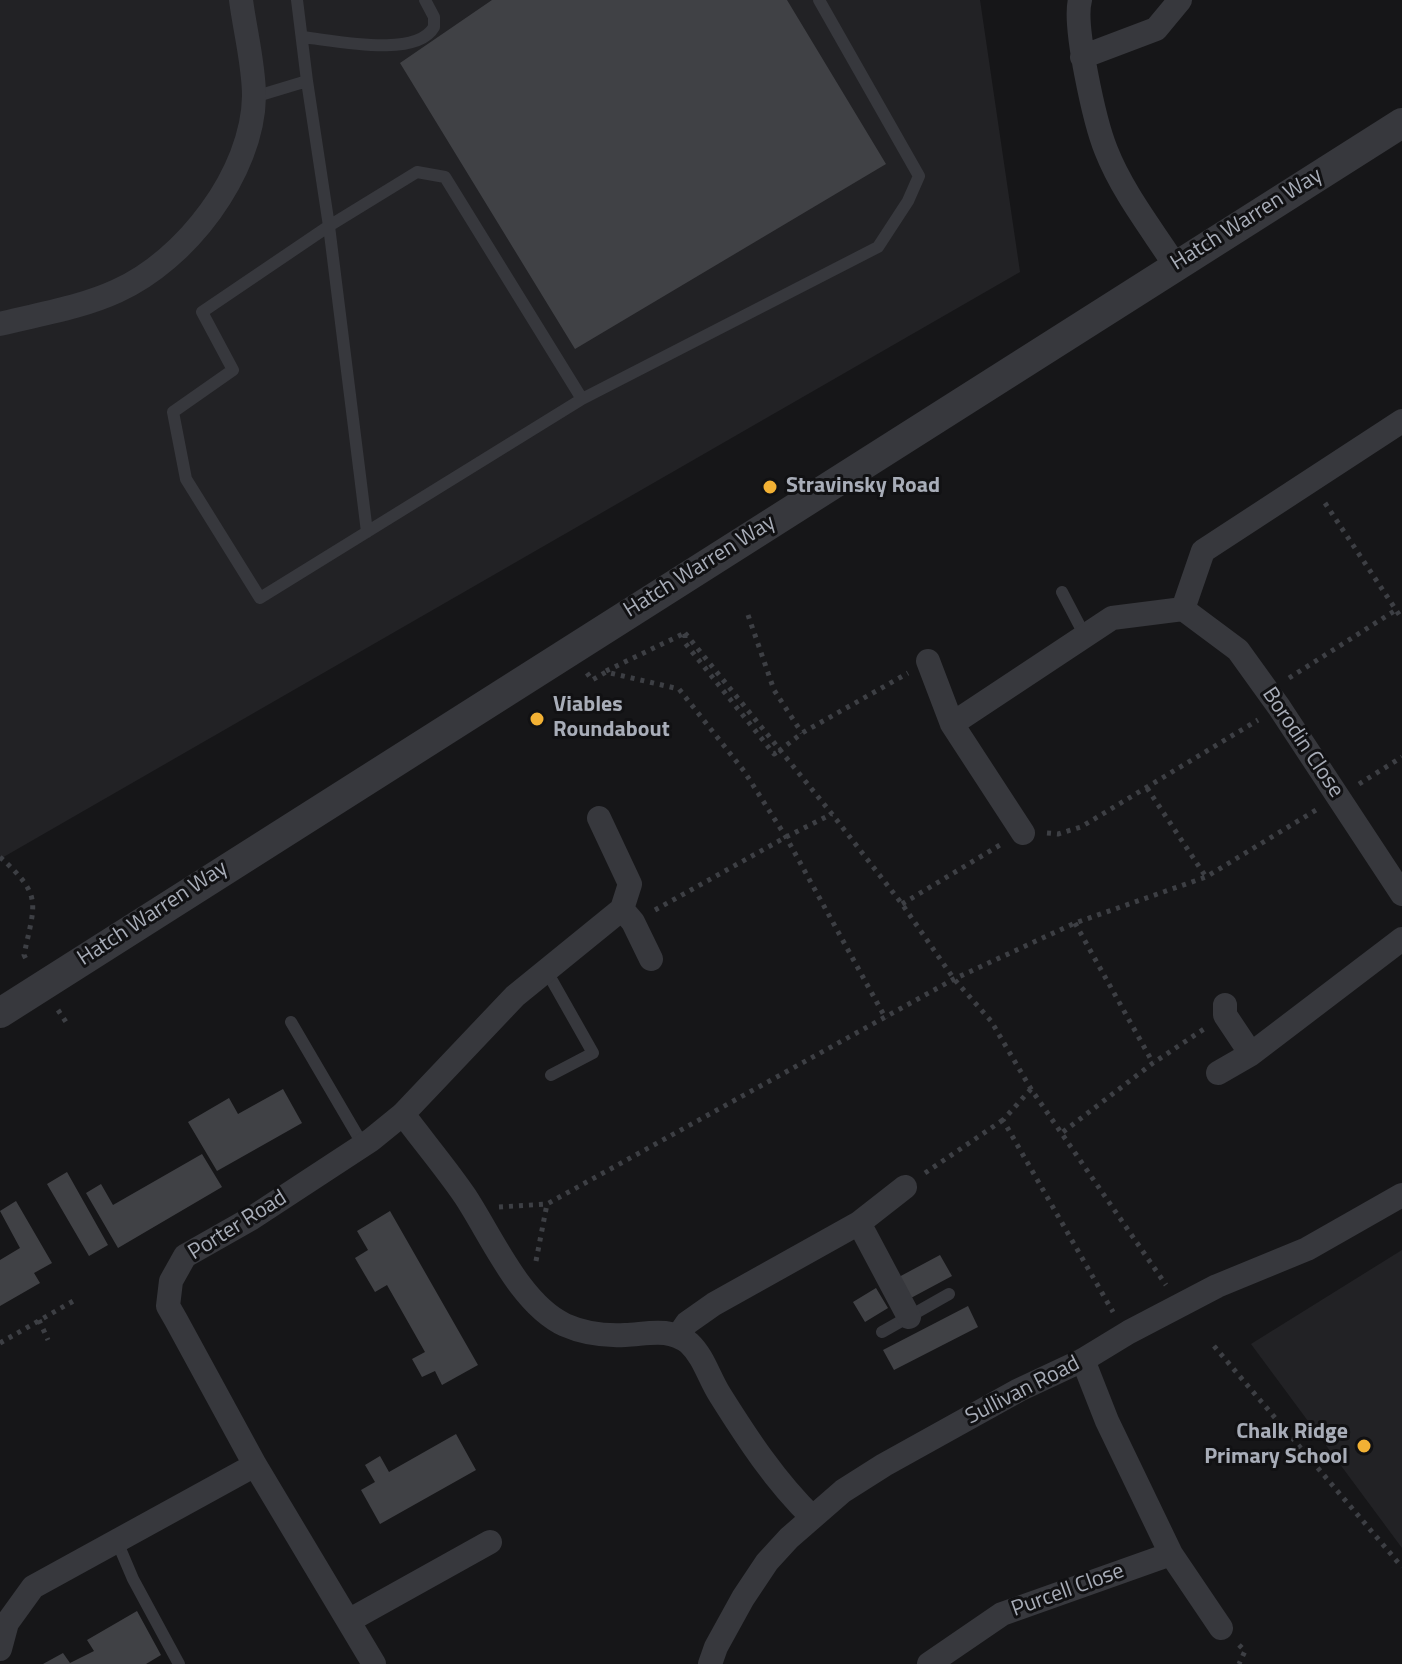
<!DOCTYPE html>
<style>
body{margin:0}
canvas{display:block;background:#161618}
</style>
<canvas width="1402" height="1664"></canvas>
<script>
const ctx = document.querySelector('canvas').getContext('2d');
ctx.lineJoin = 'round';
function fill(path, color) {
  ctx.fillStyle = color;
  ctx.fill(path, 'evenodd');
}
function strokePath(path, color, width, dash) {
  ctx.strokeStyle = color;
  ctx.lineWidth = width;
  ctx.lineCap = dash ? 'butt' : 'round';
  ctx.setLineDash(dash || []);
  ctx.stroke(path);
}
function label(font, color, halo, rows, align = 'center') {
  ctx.font = font + ' "Titillium Web",sans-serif';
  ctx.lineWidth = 6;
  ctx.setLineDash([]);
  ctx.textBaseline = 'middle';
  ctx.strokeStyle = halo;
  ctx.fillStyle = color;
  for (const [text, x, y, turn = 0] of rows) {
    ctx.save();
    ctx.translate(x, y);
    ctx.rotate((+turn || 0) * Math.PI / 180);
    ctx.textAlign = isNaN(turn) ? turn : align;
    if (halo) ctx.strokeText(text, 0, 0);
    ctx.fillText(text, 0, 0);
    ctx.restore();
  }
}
fill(new Path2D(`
 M0,0H980L1020,272L0,859Z
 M1402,1250V1548L1251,1344Z`), '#222225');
fill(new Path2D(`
 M492,0H787L886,164L575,349L400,63Z
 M283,1089L302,1123L217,1171L188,1122L229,1098L238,1114Z
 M202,1154L222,1187L118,1248L86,1193L101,1184L113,1205Z
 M67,1172L108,1245L89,1256L47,1184Z
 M16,1201L52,1263L34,1273L40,1283L0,1306V1260L20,1248L0,1211Z
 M390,1211L478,1365L442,1385L435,1371L422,1377L412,1359L425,1352L387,1285L375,1292L355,1258L368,1250L357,1231Z
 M940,1255L952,1276L909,1299L897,1278Z
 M876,1288L888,1308L865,1322L853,1302Z
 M968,1306L978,1327L894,1370L883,1350Z
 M456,1434L476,1470L380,1524L361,1490L375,1482L365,1465L380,1456L389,1472Z
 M137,1611L161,1655L146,1664H43L63,1653L70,1663L94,1651L87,1640Z`), '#404145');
strokePath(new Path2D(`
 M1325,503L1402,619
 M748,615L774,690L802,733
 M685,633L832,814L902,904L954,979L991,1021L1031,1089L1166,1285
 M685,634V643L774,754L779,751
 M606,671L685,633
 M587,673L592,680L606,672L679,689L744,771L786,837L886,1019
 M1289,678L1396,610
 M779,751L802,733L908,673
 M1359,784L1402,757
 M1147,788L1206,877
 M1047,833L1058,834L1081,827L1258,720
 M0,857C43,896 35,902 24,955L27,961
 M902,904L1000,845
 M655,910L786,837L832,814
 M1075,923L1153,1063
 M58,1010L68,1025
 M1031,1089L1003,1120L1113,1312
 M1063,1132L1153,1063L1204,1029
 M925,1173L1003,1120
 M499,1207L547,1204L954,979L1075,923L1206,877L1316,810
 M536,1261L547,1204
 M39,1320L48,1340
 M0,1343L75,1300
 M1214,1346L1402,1567
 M1239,1645L1245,1651L1239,1664`), '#3d3f44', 5, [4, 6]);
strokePath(new Path2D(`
 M302,37C333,40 416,59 434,27V17L425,0
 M307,81L329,226L417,172L445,177L582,399L260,598L186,479L173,412L233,370L202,312L329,226L367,532
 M254,97L307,81L297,0
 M582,399L878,247L908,201L919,176L819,0
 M1062,592L1085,636
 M546,970L593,1053L551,1075
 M291,1022L363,1145
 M882,1332L949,1294
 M116,1539L133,1579L179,1664`), '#37383d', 12);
strokePath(new Path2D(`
 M1080,0C1073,25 1095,123 1106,150C1122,191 1151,228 1175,265
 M1082,57L1156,29L1180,0
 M0,324C39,314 80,308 117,291C185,261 253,173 254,96C254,65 245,31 241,0
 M1183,609L1203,551L1402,421
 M928,661L952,724
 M599,818L630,884L622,909
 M1023,833L952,724L1112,618L1183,609L1238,650L1279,707L1402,894
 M1225,1005V1015L1251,1054
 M1218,1073L1251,1054L1402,939
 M403,1114C423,1141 446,1168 465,1196C492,1237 520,1304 565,1325C583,1333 605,1336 625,1335C648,1334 669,1327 689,1343C704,1357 709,1378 720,1395C747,1438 775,1481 812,1517
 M859,1223L909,1317
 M678,1336L687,1323L714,1304L859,1223L905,1187
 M1171,1554L1221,1628
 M350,1620L490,1542
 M0,1649L7,1623L33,1587L255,1465
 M374,1664L255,1465L176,1320L168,1306L171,1281L185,1256L252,1218L371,1140L403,1114L515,996L622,909L633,922L651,959
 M710,1664L716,1647L743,1598L767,1562L789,1538L843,1491L884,1465L1019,1390L1083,1360L1129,1332L1217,1286L1307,1249L1402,1195
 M929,1664L1002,1614L1171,1554L1107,1421L1083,1360`), '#37383d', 24);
strokePath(new Path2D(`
 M0,1013L1402,123`), '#37383d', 30);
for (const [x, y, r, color] of [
 [770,487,8,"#f2b134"],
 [537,719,8,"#f2b134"],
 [1364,1446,8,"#f2b134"]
]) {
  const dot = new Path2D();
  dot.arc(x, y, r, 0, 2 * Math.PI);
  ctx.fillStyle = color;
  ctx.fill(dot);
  strokePath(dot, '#111113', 3);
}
label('22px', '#a8adb8', '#111113', [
 ["Hatch Warren Way",1247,220,-32],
 ["Hatch Warren Way",700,567,-32],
 ["Borodin Close",1302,743,56],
 ["Hatch Warren Way",153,914,-33],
 ["Porter Road",238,1226,-32],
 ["Sullivan Road",1023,1391,-27],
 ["Purcell Close",1068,1591,-20]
]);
label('bold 22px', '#a8adb8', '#111113', [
 ["Stravinsky Road",786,487],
 ["Viables",553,706],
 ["Roundabout",553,731],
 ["Chalk Ridge",1348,1433,"right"],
 ["Primary School",1348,1458,"right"]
], 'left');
</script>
